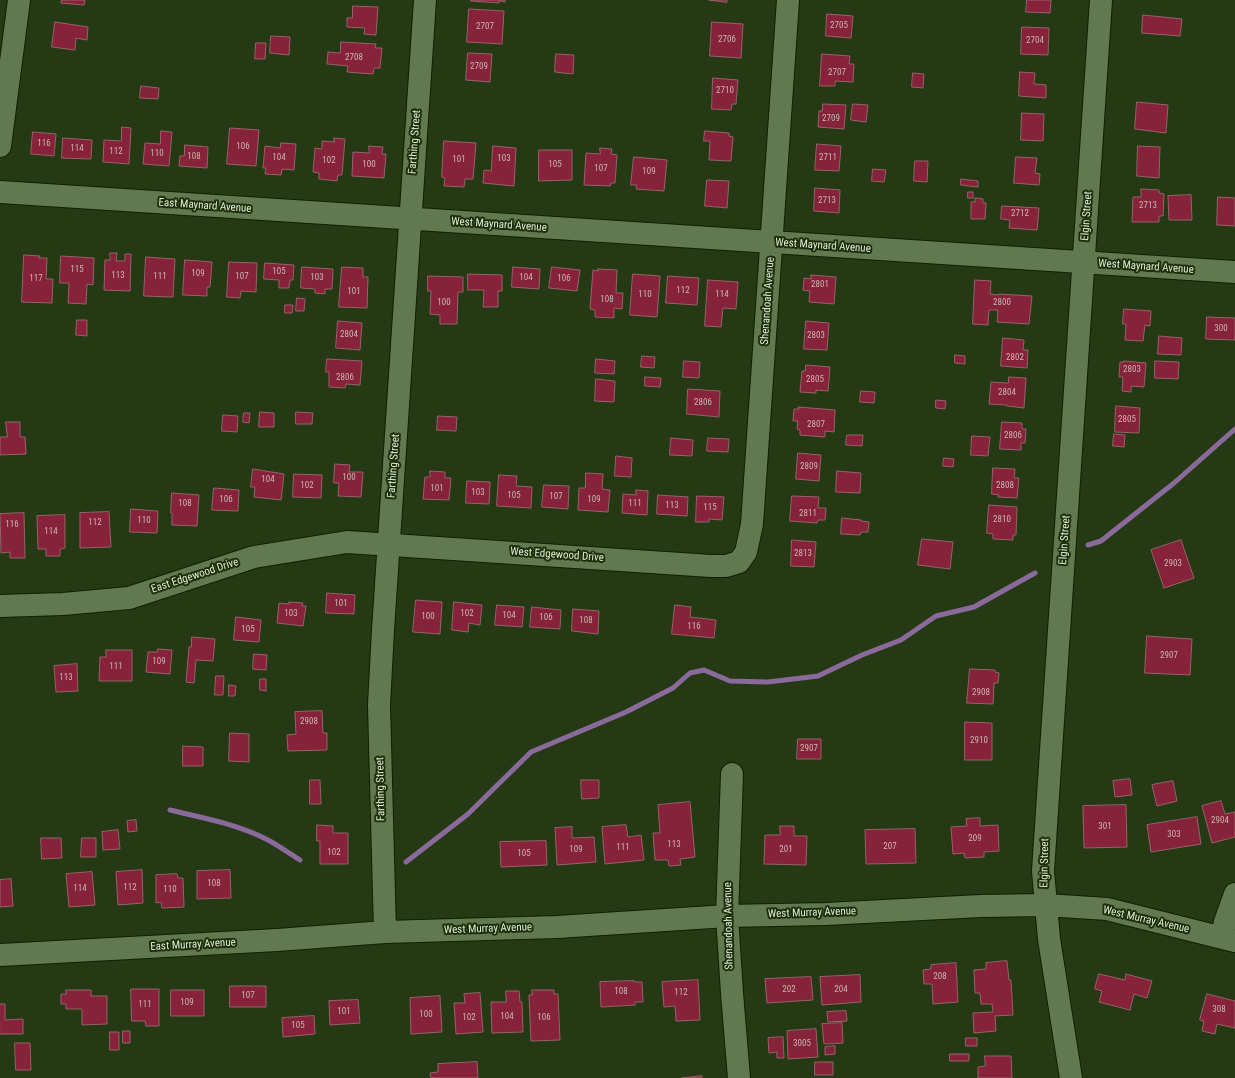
<!DOCTYPE html>
<style>
body{margin:0}
canvas{display:block;background:#253914}
</style>
<canvas width="1235" height="1078"></canvas>
<script>
const ctx = document.querySelector('canvas').getContext('2d');
ctx.lineJoin = 'round';
function strokePath(path, color, width, dash) {
  ctx.strokeStyle = color;
  ctx.lineWidth = width;
  ctx.lineCap = dash ? 'butt' : 'round';
  ctx.setLineDash(dash || []);
  ctx.stroke(path);
}
function fill(path, color) {
  ctx.fillStyle = color;
  ctx.fill(path, 'evenodd');
}
function label(font, color, halo, rows, align = 'center') {
  ctx.font = font + ' "Roboto Condensed",sans-serif';
  ctx.lineWidth = 4;
  ctx.setLineDash([]);
  ctx.textBaseline = 'middle';
  ctx.strokeStyle = halo;
  ctx.fillStyle = color;
  for (const [text, x, y, turn = 0] of rows) {
    ctx.save();
    ctx.translate(x, y);
    ctx.rotate((+turn || 0) * Math.PI / 180);
    ctx.textAlign = isNaN(turn) ? turn : align;
    if (halo) ctx.strokeText(text, 0, 0);
    ctx.fillText(text, 0, 0);
    ctx.restore();
  }
}
strokePath(new Path2D(`
 M1088,545L1101,541L1174,483L1235,429
 M170,810C203,818 238,824 268,840C279,846 289,853 300,860
 M406,862L468,814L531,752L626,712L673,688L690,673L704,670L730,681L768,682L818,676L862,655L901,640L936,616L974,607L1035,573`), '#8a6a9b', 5);
const building = new Path2D(`
 M62,0H85L84,5L61,3Z
 M471,0H505V2L499,1V3L471,1Z
 M709,0H727V2Z
 M1027,0H1051L1050,13L1026,12Z
 M353,6L378,7L376,35L364,34L365,28L347,27V18H352Z
 M469,9L504,11L502,44L467,42Z
 M827,14L853,16L851,38L826,36Z
 M1143,15L1182,19L1180,36L1142,33Z
 M55,22L88,27L87,40L76,38L75,50L52,47Z
 M712,22L743,24L741,58L710,56Z
 M1022,27L1049,28L1048,55L1021,54Z
 M271,36L290,37L289,55L270,53Z
 M341,42L376,44L375,48H382L380,68H374L373,74L347,72L348,66L327,64L328,52L340,53Z
 M256,43H266L265,59H255Z
 M468,53L492,54L490,82L466,80Z
 M556,54L574,55L573,74L555,72Z
 M822,54L850,56L849,64H854L853,82L835,81V86H820Z
 M1020,72L1035,73L1034,84L1046,85V98L1019,96Z
 M913,73L924,74L923,88L912,87Z
 M713,78L738,80L736,104H732L731,110L712,109Z
 M141,86L159,88L158,99L140,98Z
 M1137,102L1168,105L1166,133L1135,129Z
 M823,104L846,105L844,129L818,127L819,111H822Z
 M853,104L868,105L866,122L851,120Z
 M1022,113L1044,114L1043,141L1021,140Z
 M122,127L131,128L129,164L103,162L104,140L121,141Z
 M230,128L259,130L256,166L227,164Z
 M161,131L172,132L169,166L143,164L145,143L160,144Z
 M705,131L729,133V136L733,137L731,161L709,160L710,141H704Z
 M33,132L56,134L54,156L31,154Z
 M63,138L92,140L91,159L62,158Z
 M334,138L345,139L342,175H338L337,181L319,179V173L313,172L315,148L322,149V141L334,142Z
 M444,141L476,143L473,179H465L464,187L444,186L445,178L442,177Z
 M281,143L296,144L294,170L282,169L281,175L265,174L266,168H263L265,146L280,148Z
 M817,144L841,146L839,171L815,170Z
 M185,145L208,147L207,168L179,166L180,156H184Z
 M369,146L383,147L382,154H386L384,178L352,176L353,152L369,153Z
 M493,146L516,148L514,186L483,183L484,170L491,171Z
 M1138,146L1160,147L1159,178L1137,176Z
 M600,148L612,149L611,154L617,155L615,183H611L610,186L584,185L586,153L600,154Z
 M539,150H572V180L539,181Z
 M634,157L667,160L664,191L636,189L637,185H631Z
 M1016,157L1037,158L1035,173L1040,174L1039,185L1014,183Z
 M915,161H928L927,182L914,181Z
 M873,169L886,170L884,182L872,181Z
 M961,179L978,181V187L961,185Z
 M707,180L729,181L727,208L705,206Z
 M815,188L840,190L839,213L814,211Z
 M1141,189L1159,190V193L1164,194L1163,216H1159V222H1132L1133,197H1141Z
 M968,192H973V198H968Z
 M1191,195L1192,220H1169L1168,196Z
 M1218,197L1235,198V226L1217,225Z
 M975,198L983,199V203H986L985,219H971V202H975Z
 M1002,206L1039,208L1037,230L1009,228L1010,220L1001,219Z
 M110,253H117L116,261H125V254H131L130,291L104,290L105,260H110Z
 M24,255L40,256L39,258H47L46,279H53L52,303L22,302Z
 M61,256L94,258L93,285L87,284L86,304L68,303L69,283H60Z
 M146,257L175,259L173,297L144,296Z
 M185,260L212,262L210,287H207V296L183,295Z
 M229,262L257,263L256,292L241,291L240,298L227,297Z
 M265,263L294,265L293,280H290L289,288H279V280L264,279Z
 M302,267L333,269L332,289H325V294L315,293V289L301,288Z
 M342,267L363,268V277H368L367,308L339,307Z
 M513,267L540,269L539,289L512,287Z
 M552,267L580,270L577,291L549,288Z
 M598,269L617,270L616,293H623L622,309L614,308V318L595,317V310L590,309L593,270L598,271Z
 M468,274L502,275V291H498V307H483L484,290H468Z
 M633,274L660,276L657,317L630,315Z
 M811,275L836,277L834,304L809,302L810,291L803,290L804,278L811,279Z
 M428,276L463,277V292H458L457,324H440V315L430,314L431,291H428Z
 M668,276L699,278L697,305L666,303Z
 M708,280L738,282L736,309L723,308L721,327L705,326Z
 M975,280L991,281L990,294L999,295V294L1032,296L1029,324L997,322L998,310H989L988,325L973,324Z
 M297,298L305,299L304,311H296Z
 M285,305H293L292,313H285Z
 M1124,309L1151,311L1150,326L1145,325L1143,341L1125,340L1126,324H1123Z
 M1207,317L1235,318V340L1206,339Z
 M77,320H87V336L76,335Z
 M338,321L362,323L360,350L336,348Z
 M806,321L829,323L827,350L804,349Z
 M1159,336L1182,338L1181,355L1158,354Z
 M1003,338L1024,340L1023,350H1028L1027,368L1001,366Z
 M955,355L965,356V364L955,363Z
 M642,356L655,357L654,368L641,367Z
 M327,359L362,361L360,385L346,384L345,388L329,387V372H326Z
 M596,359L615,361L614,374L595,373Z
 M684,361L700,362L699,378L683,377Z
 M1124,361L1146,363L1144,387L1131,386V392L1122,391L1123,377H1119L1120,362H1124Z
 M1155,361L1179,362L1178,379L1155,378Z
 M806,365L830,367L828,391L816,390V393L800,392L802,371H805Z
 M645,377L661,378L660,387L645,386Z
 M1009,377L1026,378L1024,408L1007,406V405L989,404L991,382L1008,383Z
 M596,379L615,381L614,402L595,401Z
 M688,389L720,391L719,417L687,414Z
 M861,391L875,392L874,403L860,402Z
 M936,400L946,401L945,409L936,408Z
 M1116,406L1140,408L1139,433L1115,432Z
 M798,407L835,410L834,432L825,431V437L800,435V430L797,429L798,421H793L794,409H799Z
 M260,412L274,413V427H259Z
 M296,412L313,413L312,424H296Z
 M244,413H250L249,423L243,422Z
 M223,415L238,416L237,432L222,431Z
 M438,416L457,417L456,431L437,430Z
 M6,422H20V437H25L26,454L0,455V437H7Z
 M1002,422L1022,423V429H1026L1025,443H1021V450L1000,449Z
 M1114,434L1125,435L1124,447L1113,446Z
 M847,435H863L862,446L846,445Z
 M972,436L990,437L988,456L971,455Z
 M671,438L693,440L692,456L670,455Z
 M708,438L729,439L728,452L707,451Z
 M798,453L821,455L819,481L796,479Z
 M616,456L632,458L631,477L615,476Z
 M944,458L954,459L953,467L943,466Z
 M335,464L350,465L349,472H363L361,497L338,496L339,483H334Z
 M993,468L1015,469L1014,478H1019L1017,498L998,497L999,495L992,494Z
 M253,469L284,474L281,500L254,497L255,487H251Z
 M430,471L445,472V478H451L449,500L423,499L425,477H430Z
 M837,471L861,473L860,493L836,492Z
 M586,473L603,474L602,489L610,490L608,512L578,510L579,488H585Z
 M294,474L322,475L321,498L293,497Z
 M499,475L517,476L516,486L532,487L531,508L497,506Z
 M467,481L490,482L489,504L466,503Z
 M544,485L569,486L568,509L542,507Z
 M214,488L239,490L238,511L212,510Z
 M636,490L648,491L647,515L622,513L623,494L636,495Z
 M172,493L199,495L197,526L172,525V513H171Z
 M658,495L688,497L687,516L657,514Z
 M697,496L724,497L722,520L709,519V522H696Z
 M792,496L819,497L818,508H826L825,520H818L817,523L790,521Z
 M989,505L1017,507L1016,535H1013V540L993,539V534L987,533Z
 M131,509L158,511L157,533L130,532Z
 M109,512L111,547L80,548V513Z
 M24,513L25,558H10V552L1,553L0,514Z
 M65,515V548L60,549V556H46V549H38L37,516Z
 M842,518L861,520V521L869,522L868,532H861L860,535L841,534Z
 M922,539L953,542L950,569L918,565Z
 M792,540L816,542L814,567L791,566Z
 M1181,540L1194,578L1164,588L1151,550Z
 M327,593L355,595L354,614L326,613Z
 M416,600L442,602L440,634L413,632Z
 M289,602L303,603L302,606H306L303,626L277,623L279,603L289,604Z
 M454,602L482,605L480,625L469,623L468,632L452,630Z
 M497,605L524,607L522,627L495,625Z
 M675,605L691,607L690,617L716,620L714,638L672,634Z
 M532,607L561,610L560,629L530,627Z
 M573,609L599,611L598,634L572,631Z
 M236,617L261,620L259,642L234,640Z
 M1147,636L1192,639L1190,675L1145,673Z
 M192,637L215,639L213,661L196,660L194,683L186,682L189,647H191Z
 M158,649L172,650L170,674L146,672L148,652H157Z
 M106,650H132V681H99L100,657H106Z
 M254,654L267,655L266,670L253,669Z
 M77,664L78,691L56,692L54,666Z
 M970,669L995,670V672L999,673L998,683H994L993,704L967,703Z
 M216,676H224L223,695H215Z
 M260,679H266V691L260,690Z
 M229,685L236,686L235,696H229Z
 M322,711L323,733H327V750L288,751L287,735L296,734L295,712Z
 M965,722L992,723V760H965Z
 M230,733L249,734V762L229,761Z
 M798,739H821V759H797Z
 M183,746L203,747V766H183Z
 M1130,779L1132,795L1115,797L1113,781Z
 M310,780H320L321,804H310Z
 M581,780H599V798L582,799Z
 M1173,781L1177,801L1157,806L1152,785Z
 M1221,801L1225,814L1235,812V837L1212,843L1202,806Z
 M690,802L695,857L680,859L681,865L669,866L668,860H655L653,833H660L658,805Z
 M1126,805L1127,847L1084,848L1083,806Z
 M1197,817L1201,844L1151,852L1147,825Z
 M980,818V826L998,825L999,851L984,852V857L965,858L964,853L953,854L951,827L967,826L966,819Z
 M136,820L137,831L128,832L127,821Z
 M317,825L333,826V833H348V864H320V841H317Z
 M626,825L628,837L641,835L644,860L605,864L602,827Z
 M780,826H794V836H807L806,865L764,864L765,835H780Z
 M572,827V838L594,837L596,862L557,865L555,828Z
 M915,829L916,863L866,864L865,830Z
 M118,830L120,849L103,850L102,832Z
 M41,838H61L62,858L42,859Z
 M82,838H96V857H81Z
 M546,841L547,865L501,867L500,842Z
 M142,870L143,903L118,905L116,872Z
 M230,870L231,898L197,899V871Z
 M92,872L95,905L69,907L66,874Z
 M177,874L178,878H183L184,907L162,908L161,902L156,903V875Z
 M11,879L13,906L0,907V880Z
 M1007,961L1009,980H1011L1013,1015L995,1016L996,1031L974,1033L973,1013L993,1012L992,1004H981L980,993H975L974,970L986,969V963Z
 M956,963L958,1002L933,1004L932,984H924L923,970L931,969V965Z
 M1099,974L1125,980L1126,974L1152,981L1147,998L1134,994L1130,1010L1099,1002L1102,991L1095,989Z
 M860,975L861,1002L822,1005L820,977Z
 M811,977L813,1000L767,1003L765,979Z
 M698,980L700,1020L676,1021L675,1006L664,1007L662,982Z
 M634,981V982H642L643,1002H635V1005L601,1007L600,982Z
 M230,986H266V1007H230Z
 M131,989H159V1026H146L145,1021H132Z
 M66,990H91V996H107V1024L82,1025V1009H66V1004H61V994H66Z
 M171,990H204V1016H171Z
 M532,990H554V994H558L560,1040L531,1041L529,995H532Z
 M506,991H519L520,1002H522L523,1032L492,1033L491,1002H506Z
 M480,993L483,1032L456,1034L454,1003H465L464,994Z
 M1207,994L1235,1001V1028L1217,1024L1215,1034L1202,1031L1204,1021L1200,1020Z
 M440,996L442,1032L411,1034L410,998Z
 M358,1000L360,1023L330,1025L329,1001Z
 M0,1004H5V1020L23,1019V1034H0Z
 M846,1011L847,1021L828,1022L827,1012Z
 M314,1016L315,1034L283,1037L282,1018Z
 M842,1023L843,1043L824,1044L822,1024Z
 M816,1029L818,1057L788,1059L787,1031Z
 M123,1031H130V1043H123Z
 M110,1032H119V1050H110Z
 M783,1037L784,1058H777V1052L769,1053L768,1038Z
 M966,1038H977V1046H966Z
 M15,1043H30L31,1070H16Z
 M835,1046V1054L825,1055V1047Z
 M950,1054H969V1061H950Z
 M985,1056H1011L1012,1078H978V1067L985,1066Z
 M477,1062L478,1078H431L430,1073L438,1072V1064Z
 M815,1062H833V1075H815Z
 M702,1076V1078H682Z`);
fill(building, '#862239');
strokePath(building, '#956368', 1);
const minor = new Path2D(`
 M0,146L19,0
 M0,192L1235,272
 M0,606L63,604L129,598L254,557L347,542L711,566H726L739,562L746,552L752,524L788,0
 M732,774L727,916L732,993L739,1078
 M385,932L379,705L383,630L425,0
 M1222,937L1225,922L1235,894
 M0,955L277,940L385,932L557,927L727,916L826,914L981,906L1046,905L1107,909L1235,941
 M1071,1078L1049,939L1043,871L1101,0`);
strokePath(minor, '#0e2000', 24);
strokePath(minor, '#627851', 22);
label('9px', '#c7b8ad', null, [
 ["2705",839,26],
 ["2707",485,27],
 ["2706",727,40],
 ["2704",1035,41],
 ["2708",354,58],
 ["2709",479,67],
 ["2707",837,73],
 ["2710",725,91],
 ["2709",831,119],
 ["116",44,144],
 ["106",243,147],
 ["114",77,149],
 ["112",116,152],
 ["110",157,154],
 ["108",194,157],
 ["104",279,158],
 ["2711",828,158],
 ["103",504,159],
 ["101",459,160],
 ["102",329,161],
 ["100",369,165],
 ["105",555,165],
 ["107",601,169],
 ["109",649,172],
 ["2713",827,201],
 ["2713",1148,206],
 ["2712",1020,214],
 ["115",77,270],
 ["105",279,272],
 ["109",198,274],
 ["113",118,276],
 ["111",160,277],
 ["107",242,277],
 ["103",317,278],
 ["104",526,278],
 ["117",36,279],
 ["106",564,279],
 ["2801",820,285],
 ["112",683,291],
 ["101",354,292],
 ["110",645,295],
 ["114",722,295],
 ["108",607,300],
 ["100",444,303],
 ["2800",1002,303],
 ["300",1221,329],
 ["2804",349,335],
 ["2803",816,336],
 ["2802",1015,358],
 ["2803",1132,370],
 ["2806",345,378],
 ["2805",815,380],
 ["2804",1007,393],
 ["2806",703,403],
 ["2805",1127,420],
 ["2807",816,425],
 ["2806",1013,436],
 ["2809",809,467],
 ["100",349,478],
 ["104",268,480],
 ["102",307,486],
 ["2808",1005,486],
 ["101",437,489],
 ["103",478,493],
 ["105",514,496],
 ["107",556,497],
 ["106",226,500],
 ["109",594,500],
 ["108",185,504],
 ["111",635,504],
 ["113",672,506],
 ["115",710,508],
 ["2811",808,514],
 ["2810",1002,520],
 ["110",144,521],
 ["112",95,523],
 ["116",12,525],
 ["114",51,532],
 ["2813",803,554],
 ["2903",1173,564],
 ["101",341,604],
 ["103",291,614],
 ["102",467,614],
 ["104",509,616],
 ["100",428,617],
 ["106",546,618],
 ["108",586,621],
 ["116",694,627],
 ["105",248,630],
 ["2907",1169,656],
 ["109",159,662],
 ["111",116,667],
 ["113",66,678],
 ["2908",981,693],
 ["2908",309,722],
 ["2910",979,741],
 ["2907",809,749],
 ["2904",1220,821],
 ["301",1105,827],
 ["303",1174,835],
 ["209",975,839],
 ["113",674,845],
 ["207",890,847],
 ["111",623,848],
 ["109",576,850],
 ["201",786,850],
 ["102",334,853],
 ["105",524,854],
 ["108",214,884],
 ["112",130,888],
 ["114",80,889],
 ["110",170,890],
 ["208",940,977],
 ["202",789,990],
 ["204",841,990],
 ["108",621,992],
 ["112",681,993],
 ["107",248,996],
 ["109",187,1003],
 ["111",145,1005],
 ["308",1219,1010],
 ["101",344,1012],
 ["100",426,1015],
 ["104",507,1017],
 ["102",469,1018],
 ["106",544,1018],
 ["105",298,1026],
 ["3005",802,1044]
]);
label('11px', '#ddead4', '#1c2f09', [
 ["Farthing Street",415,142,-86],
 ["East Maynard Avenue",205,206,4],
 ["Elgin Street",1087,216,-86],
 ["West Maynard Avenue",499,225,4],
 ["West Maynard Avenue",823,246,4],
 ["West Maynard Avenue",1146,267,4],
 ["Shenandoah Avenue",768,301,-86],
 ["Farthing Street",394,466,-86],
 ["Elgin Street",1065,540,-86],
 ["West Edgewood Drive",557,555,4],
 ["East Edgewood Drive",195,576,-18],
 ["Farthing Street",381,789,-91],
 ["Elgin Street",1045,863,-89],
 ["West Murray Avenue",812,913,-2],
 ["West Murray Avenue",1146,920,13],
 ["Shenandoah Avenue",729,926,-91],
 ["West Murray Avenue",488,929,-2],
 ["East Murray Avenue",193,945,-3]
]);
</script>
